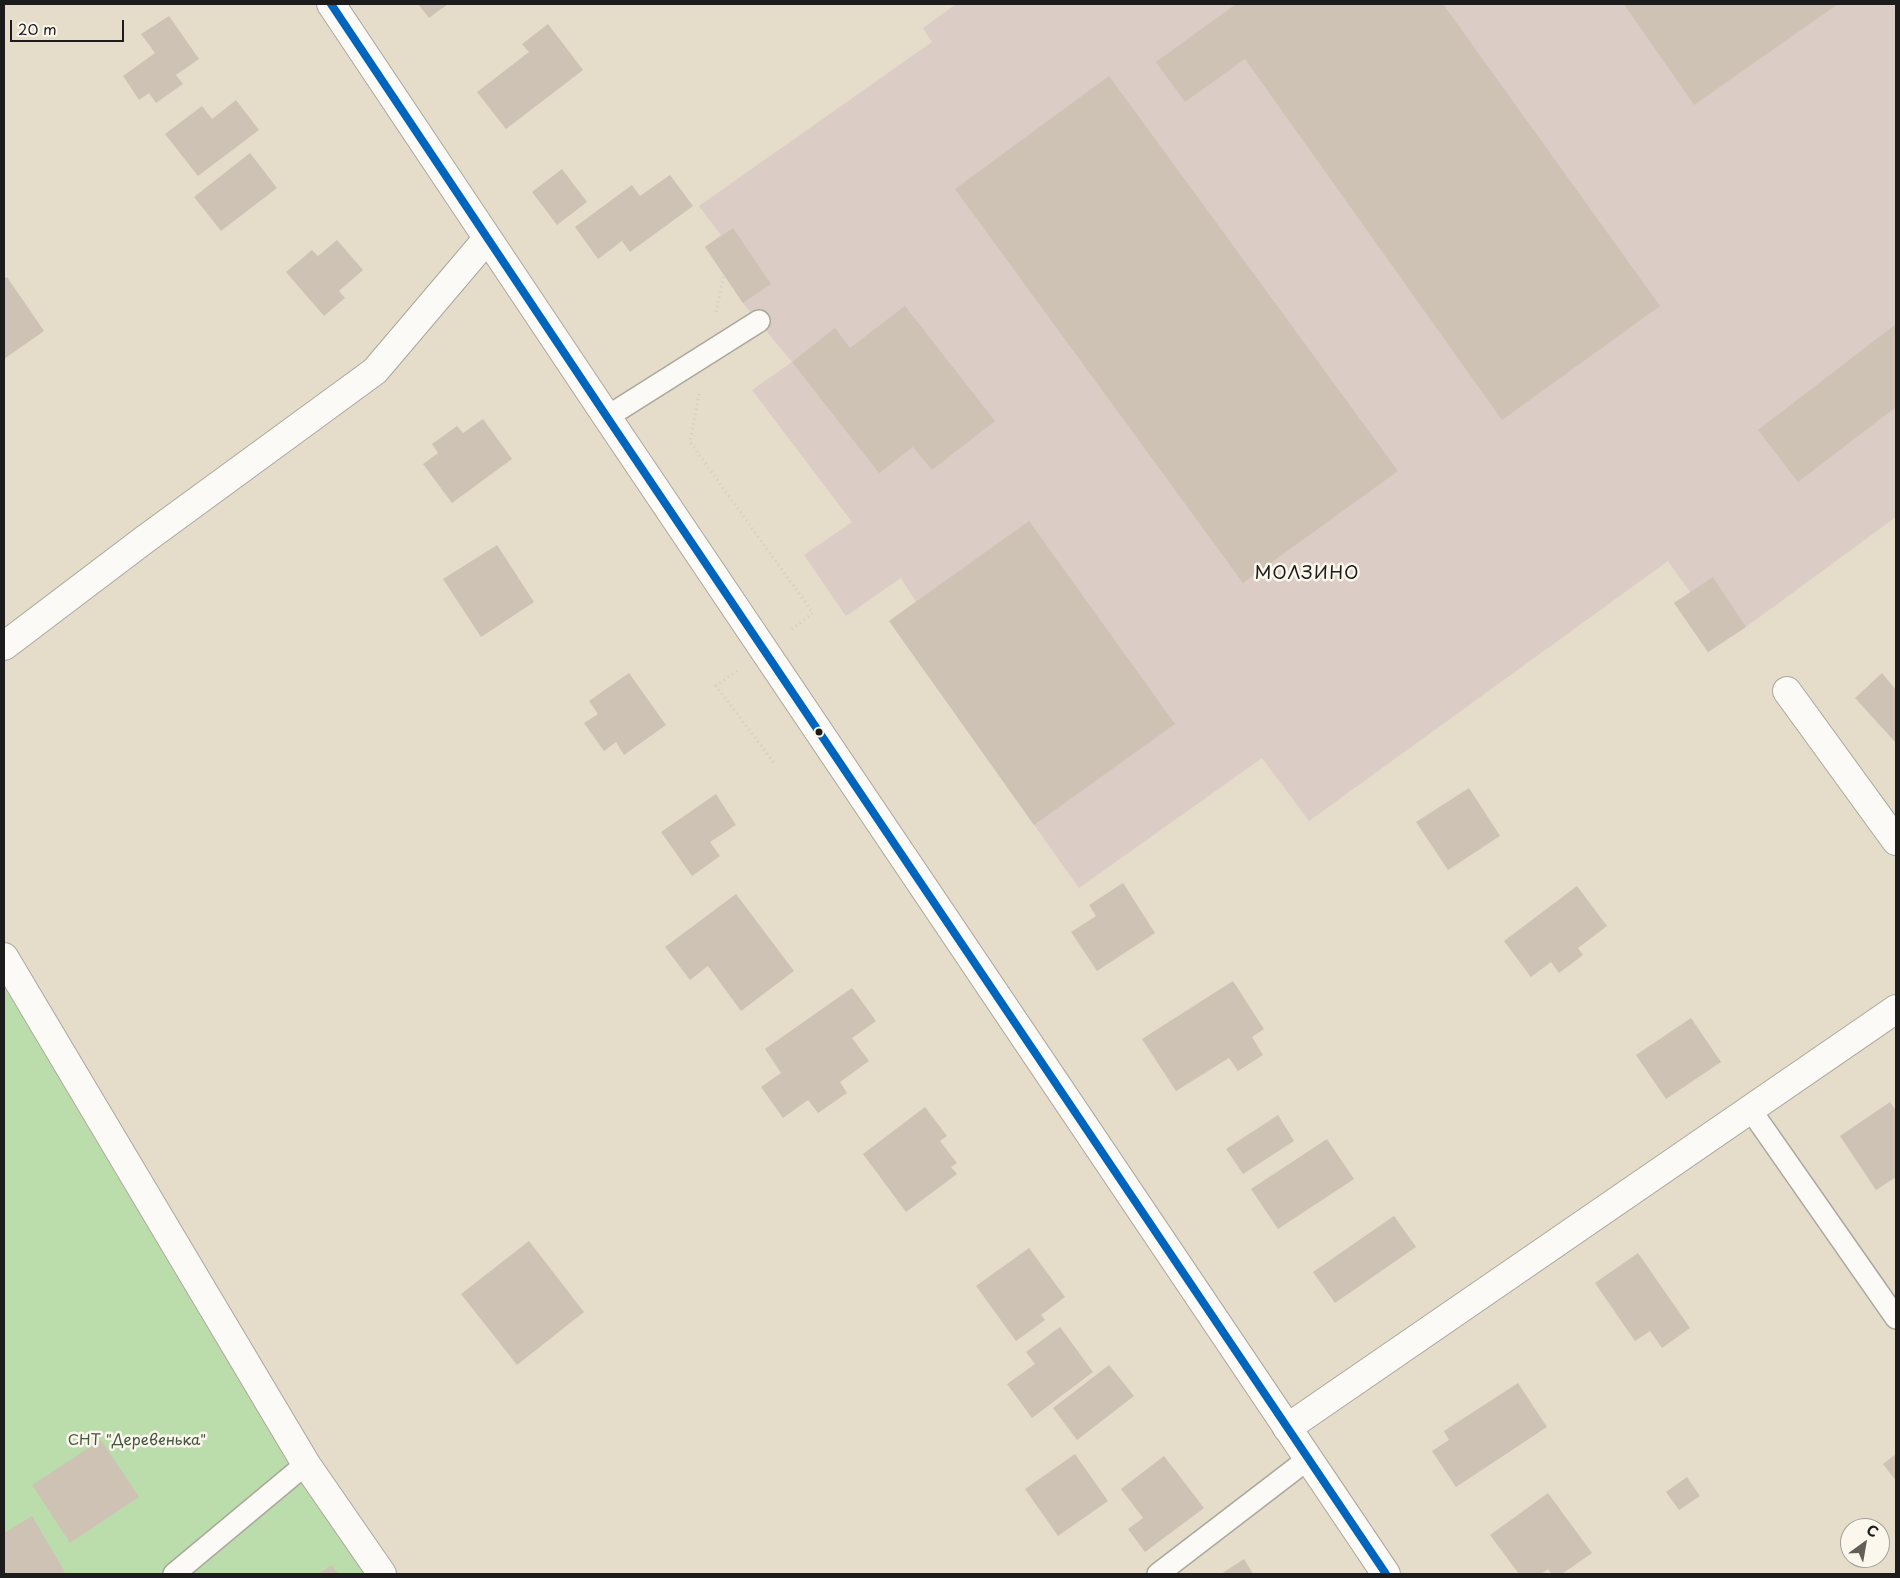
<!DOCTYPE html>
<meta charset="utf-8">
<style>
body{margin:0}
#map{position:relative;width:1900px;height:1578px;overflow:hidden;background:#e5dcca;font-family:"Playpen Sans",sans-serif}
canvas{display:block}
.frame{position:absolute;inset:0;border:5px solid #1c1c1c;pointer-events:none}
.north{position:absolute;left:1840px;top:1518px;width:50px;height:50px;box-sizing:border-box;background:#fbf7ec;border:1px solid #a29f99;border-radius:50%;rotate:32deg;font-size:14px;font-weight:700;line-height:20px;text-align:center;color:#1c1c1c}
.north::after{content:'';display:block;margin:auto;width:18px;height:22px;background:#625f59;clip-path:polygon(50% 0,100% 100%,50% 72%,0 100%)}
.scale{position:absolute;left:10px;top:20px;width:114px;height:22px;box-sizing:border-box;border:2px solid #1c1c1c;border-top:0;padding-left:6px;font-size:15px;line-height:18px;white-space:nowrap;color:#1c1c1c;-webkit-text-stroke:4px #fbf7ec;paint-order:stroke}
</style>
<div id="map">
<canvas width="1900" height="1578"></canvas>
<div class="frame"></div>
<div class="north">С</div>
<div class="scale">20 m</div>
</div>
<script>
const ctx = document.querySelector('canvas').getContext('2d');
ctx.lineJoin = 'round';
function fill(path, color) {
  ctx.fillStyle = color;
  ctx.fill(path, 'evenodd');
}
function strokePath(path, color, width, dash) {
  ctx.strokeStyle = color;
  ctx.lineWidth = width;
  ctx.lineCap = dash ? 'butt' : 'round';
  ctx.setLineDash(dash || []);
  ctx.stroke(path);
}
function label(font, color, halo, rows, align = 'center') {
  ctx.font = font + ' "Playpen Sans",sans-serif';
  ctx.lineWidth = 5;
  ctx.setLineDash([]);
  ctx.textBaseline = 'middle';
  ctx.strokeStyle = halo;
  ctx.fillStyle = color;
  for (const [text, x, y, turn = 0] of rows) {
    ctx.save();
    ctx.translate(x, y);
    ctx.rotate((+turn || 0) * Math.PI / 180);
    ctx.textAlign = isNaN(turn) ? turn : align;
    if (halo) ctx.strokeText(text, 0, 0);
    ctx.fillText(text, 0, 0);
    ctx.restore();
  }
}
fill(new Path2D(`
 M956,4H1896V517L1746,627L1708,652L1674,603L1690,592L1668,561L1309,821L1262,758L1079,888L889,621L916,602L901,578L846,616L804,555L852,522L752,390L792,362L743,303L705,247L721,235L699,206L932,42L923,28Z`), '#dbccc6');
fill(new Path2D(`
 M4,957L382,1574H4Z`), '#bbddac');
fill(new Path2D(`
 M418,4H448L429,18Z
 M1236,4H1443L1660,306L1502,420L1245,59L1185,102L1156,62Z
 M1624,4H1838L1694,105Z
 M169,16L199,59L176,75L183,84L156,103L149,93L139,100L123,76L155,53L141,34Z
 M548,24L583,70L506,129L477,92L529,52L522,44Z
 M1109,76L1398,471L1243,583L955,189Z
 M236,100L259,130L198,176L165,134L202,106L212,119Z
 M250,153L277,188L221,231L194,197Z
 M562,169L587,202L557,225L532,192Z
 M670,175L693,206L630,252L622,241L598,259L575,227L632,185L640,196Z
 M733,228L771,284L743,303L705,247Z
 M337,240L363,270L339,291L345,298L324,316L286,272L312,250L318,256Z
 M7,277L44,331L4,359V279Z
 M905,306L995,421L932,470L913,447L879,473L792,362L835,328L850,348Z
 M1896,324V407L1798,482L1758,430Z
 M483,419L512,459L452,503L423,464L438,453L432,444L457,426L463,433Z
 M1029,521L1175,724L1034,825L889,621Z
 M497,545L534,602L481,637L443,579Z
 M1713,577L1746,627L1708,652L1674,603Z
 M629,673L666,725L624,755L616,742L604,751L584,723L598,714L589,701Z
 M1882,673L1896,690V743L1855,698Z
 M1469,788L1500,836L1448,870L1416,822Z
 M716,794L736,825L710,842L720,856L692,876L661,832Z
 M1123,883L1155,933L1097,971L1071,932L1096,916L1089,905Z
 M1577,886L1607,926L1578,948L1583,955L1559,973L1551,962L1531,977L1504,941Z
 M736,894L794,971L741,1011L708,966L690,980L665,947Z
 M1233,981L1264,1029L1252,1037L1263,1055L1238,1071L1229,1058L1176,1091L1142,1039Z
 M852,988L876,1021L852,1038L869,1061L840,1082L847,1093L818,1113L808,1100L783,1118L761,1087L781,1073L765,1049Z
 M1691,1018L1721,1062L1666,1099L1636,1055Z
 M1890,1102L1896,1111V1177L1876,1190L1840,1136Z
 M925,1107L947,1136L940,1141L957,1163L951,1167L957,1174L906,1212L863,1154Z
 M1278,1115L1294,1141L1243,1174L1226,1149Z
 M1327,1139L1354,1179L1278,1229L1251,1189Z
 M1394,1216L1416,1247L1335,1303L1313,1272Z
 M529,1241L584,1312L517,1365L461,1294Z
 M1029,1248L1065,1297L1041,1315L1045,1320L1016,1341L976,1286Z
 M1638,1253L1690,1328L1662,1348L1650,1331L1635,1341L1595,1283Z
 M1060,1327L1093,1372L1032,1418L1007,1384L1035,1364L1026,1352Z
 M1109,1365L1134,1396L1077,1440L1053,1408Z
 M1518,1383L1547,1427L1456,1487L1432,1451L1449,1440L1444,1431Z
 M101,1440L139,1497L70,1543L32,1485Z
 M1075,1454L1108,1501L1058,1536L1025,1489Z
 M1896,1454V1481L1883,1464Z
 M1164,1456L1204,1508L1145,1552L1128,1529L1143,1518L1121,1489Z
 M1687,1477L1700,1496L1679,1510L1666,1492Z
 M1548,1493L1592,1553L1562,1574H1552L1548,1569L1541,1574H1519L1490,1535Z
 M32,1516L65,1572L61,1574H4V1533Z
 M1244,1559L1253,1574H1221Z
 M332,1565L338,1574H318Z`), '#cec2b5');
const lane = new Path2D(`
 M607,417L759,321
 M1750,1109L1896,1318
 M174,1574L306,1464
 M1158,1574L1308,1459`);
const street = new Path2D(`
 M4,646L144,540L375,371L487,239
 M1787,691L1896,841
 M4,957L306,1464L382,1574
 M1287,1428L1896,1009`);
const secondary = new Path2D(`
 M331,4L607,417L1386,1574`);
strokePath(lane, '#aca79c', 24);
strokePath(street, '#aca79c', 30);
strokePath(secondary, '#aca79c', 30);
strokePath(new Path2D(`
 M716,312L724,274
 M699,394L690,442L813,613L791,630
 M737,671L716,686L774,763`), '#d0cdc8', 3, [1, 4]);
strokePath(lane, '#fbfaf7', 21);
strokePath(street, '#fbfaf7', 28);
strokePath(secondary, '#fbfaf7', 28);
strokePath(new Path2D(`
 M331,4L607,417L1386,1574`), '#0065bd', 8);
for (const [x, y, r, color] of [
 [819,732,4.5,"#1c1c1c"]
]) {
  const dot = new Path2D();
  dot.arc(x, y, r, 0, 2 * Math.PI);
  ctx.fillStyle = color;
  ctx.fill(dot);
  strokePath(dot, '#fbf7ec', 2);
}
label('15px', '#425640', '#fbf7ec', [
 ["СНТ \"Деревенька\"",137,1441]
]);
ctx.letterSpacing = '1px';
label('18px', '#1c1c1c', '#fbf7ec', [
 ["МОЛЗИНО",1307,574]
]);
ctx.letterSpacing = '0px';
</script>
